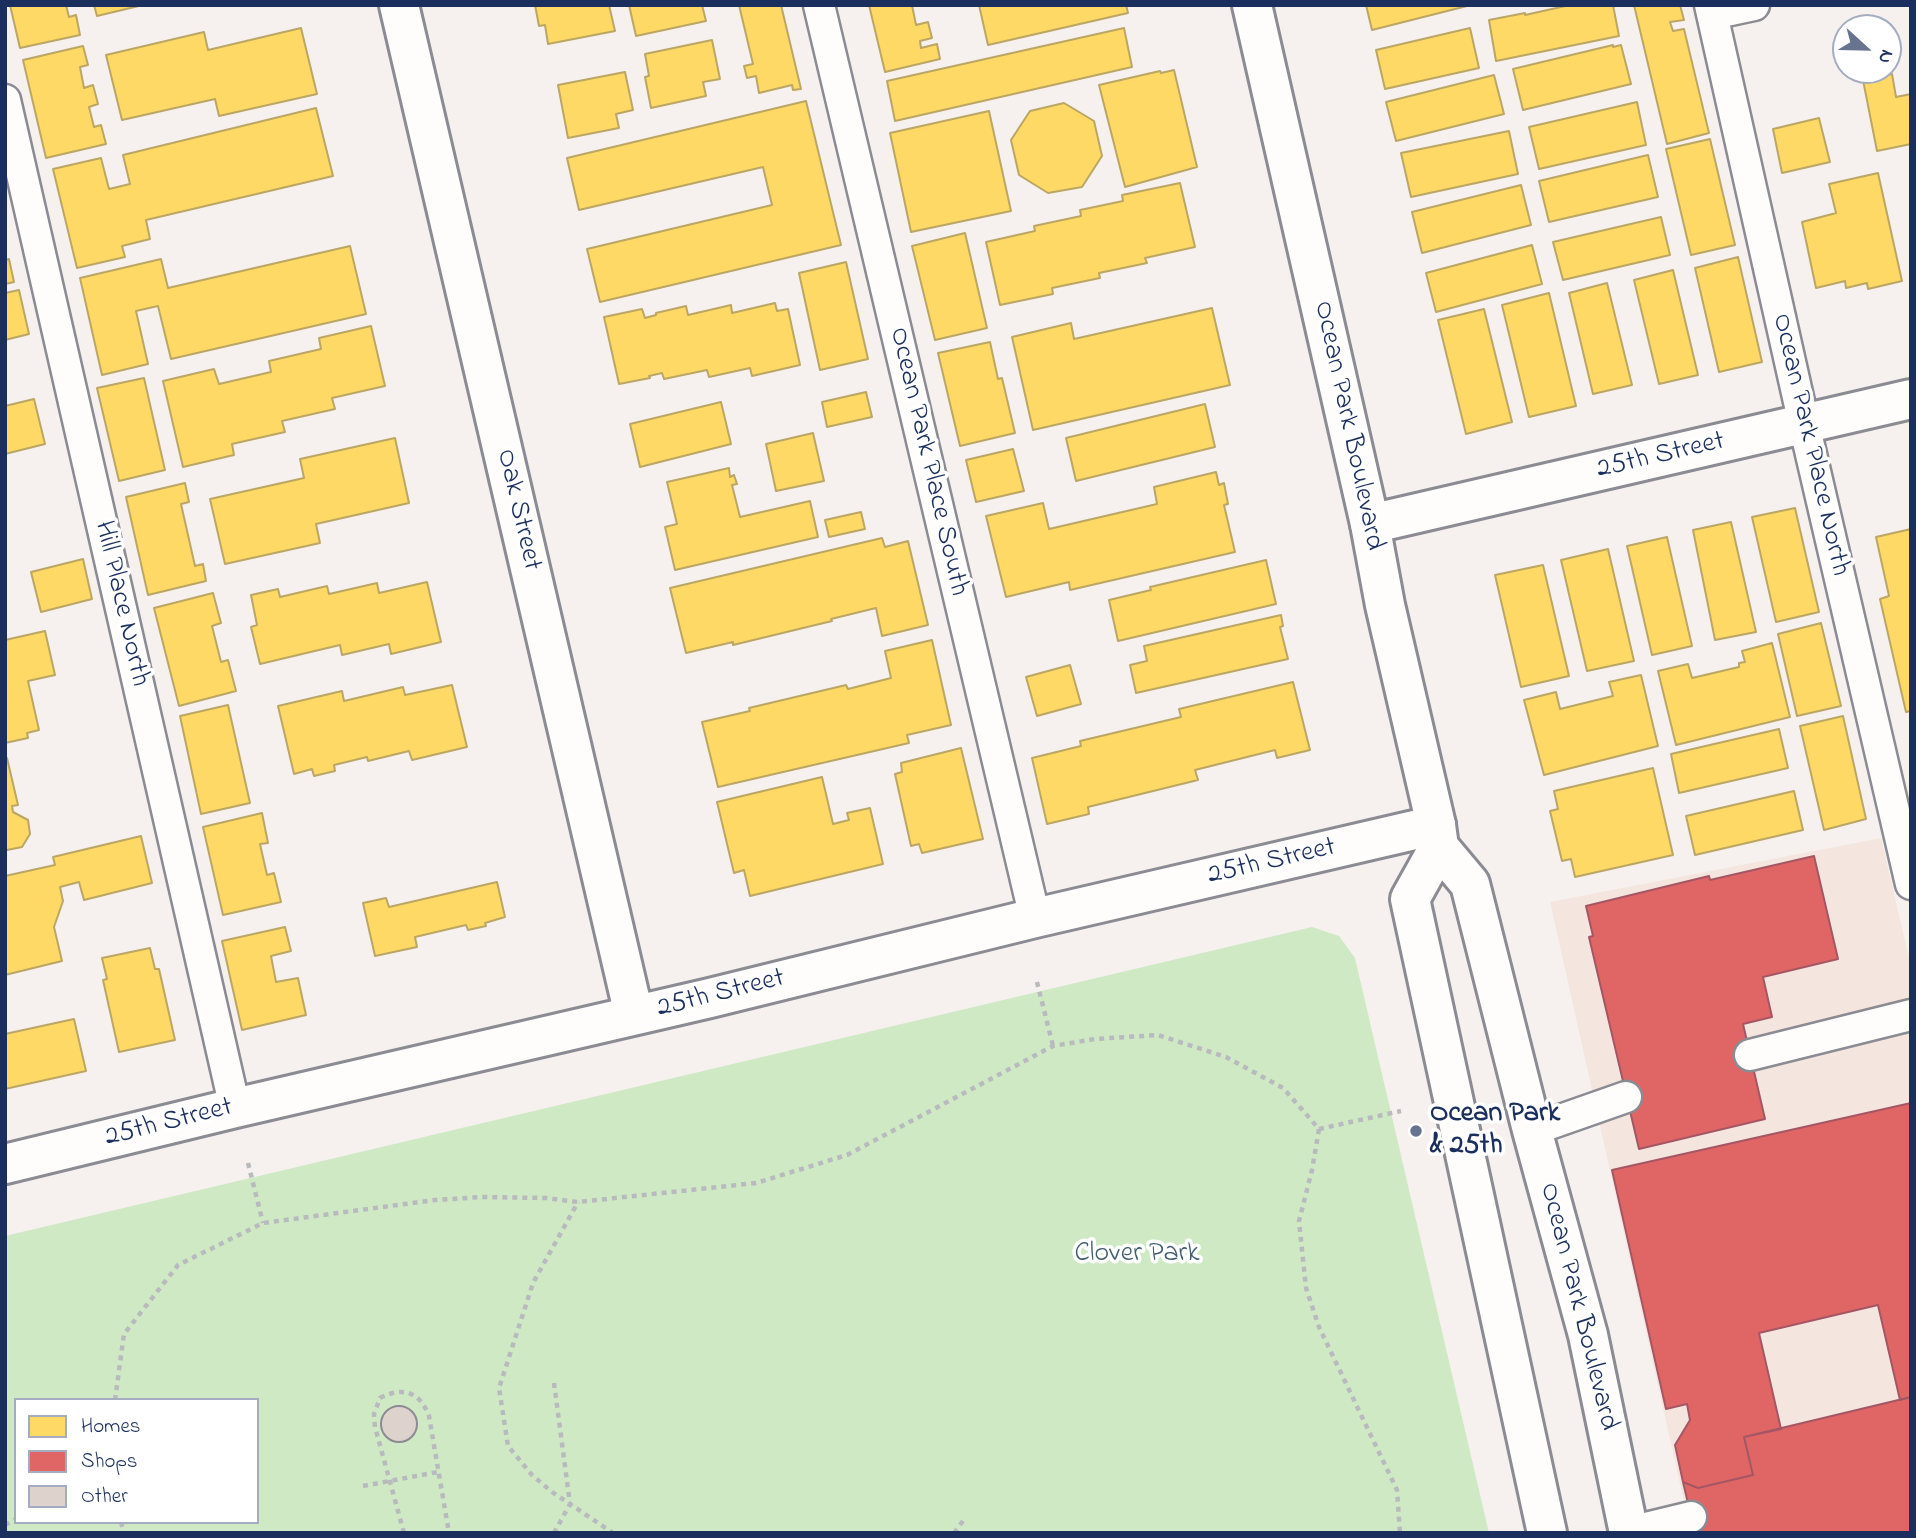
<!DOCTYPE html>
<style>
body{margin:0}
#map{position:relative;width:1916px;height:1538px;overflow:hidden;background:#f6f1ee;font-family:"Indie Flower",sans-serif}
canvas{display:block}
.frame{position:absolute;inset:0;border:7px solid #1b2f5e;pointer-events:none}
.legend{position:absolute;left:14px;top:1398px;width:245px;height:126px;box-sizing:border-box;background:#fff;border:2px solid #a4acbf;margin:0;padding:9px 12px;list-style:none;font-size:21px;color:#1b2f5e}
.legend li{display:flex;align-items:center;gap:14px;height:35px}
.legend b{width:35px;border:2px solid #a4acbf}
.north{position:absolute;left:1832px;top:14px;width:70px;height:70px;box-sizing:border-box;background:#fff;border:2px solid #a4acbf;border-radius:50%;rotate:112deg;font-size:19px;font-weight:700;line-height:28px;text-align:center;color:#1b2f5e}
.north::after{content:'';display:block;margin:auto;width:24px;height:32px;background:#687390;clip-path:polygon(50% 0,100% 100%,50% 72%,0 100%)}
</style>
<div id="map">
<canvas width="1916" height="1538"></canvas>
<div class="frame"></div>
<ul class="legend">
<li><b style="height:19px;background:#ffd966"></b>Homes</li>
<li><b style="height:19px;background:#e06666"></b>Shops</li>
<li><b style="height:19px;background:#ded2cc"></b>Other</li>
</ul>
<div class="north">N</div>
</div>
<script>
const ctx = document.querySelector('canvas').getContext('2d');
ctx.lineJoin = 'round';
function fill(path, color) {
  ctx.fillStyle = color;
  ctx.fill(path, 'evenodd');
}
function strokePath(path, color, width, dash) {
  ctx.strokeStyle = color;
  ctx.lineWidth = width;
  ctx.lineCap = dash ? 'butt' : 'round';
  ctx.setLineDash(dash || []);
  ctx.stroke(path);
}
function label(font, color, halo, rows, align = 'center') {
  ctx.font = font + ' "Indie Flower",sans-serif';
  ctx.lineWidth = 7;
  ctx.setLineDash([]);
  ctx.textBaseline = 'middle';
  ctx.strokeStyle = halo;
  ctx.fillStyle = color;
  for (const [text, x, y, turn = 0] of rows) {
    ctx.save();
    ctx.translate(x, y);
    ctx.rotate((+turn || 0) * Math.PI / 180);
    ctx.textAlign = isNaN(turn) ? turn : align;
    if (halo) ctx.strokeText(text, 0, 0);
    ctx.fillText(text, 0, 0);
    ctx.restore();
  }
}
fill(new Path2D(`
 M1881,838L1911,966V1533H1691L1550,902Z`), '#f4e6de');
fill(new Path2D(`
 M1312,927L1339,936L1355,958L1489,1533H5V1236ZM16,1400H257V1522H16Z`), '#d0e9c5');
const homes = new Path2D(`
 M10,5H66L69,17L76,15L80,35L20,48Z
 M94,5H143L97,16Z
 M535,5H609L615,31L548,44L545,25L539,26Z
 M629,5H702L706,21L636,36Z
 M739,5H781L801,89L793,90L792,85L759,93L756,76L747,78L744,66L753,64Z
 M869,5H912L916,25L928,22L932,38L920,41L921,48L937,44L940,59L885,72Z
 M979,5H1126L1128,13L988,45Z
 M1366,5H1467V6L1372,30Z
 M1570,5H1613L1619,36L1496,61L1489,20L1525,13V15Z
 M1634,5H1680L1684,20L1670,22L1673,31L1684,29L1709,133L1667,144Z
 M301,28L317,94L219,116L215,99L122,120L106,55L204,32L208,50Z
 M1124,28L1132,67L895,121L887,81Z
 M1470,28L1479,68L1385,89L1376,50Z
 M712,40L720,79L703,82L706,96L651,108L645,77L649,76L645,54Z
 M1613,45V47L1621,45L1631,84L1523,110L1513,69Z
 M83,46L88,65L80,67L84,88L93,85L98,104L89,107L94,127L101,125L106,144L46,158L23,60Z
 M1174,70L1197,167L1125,187L1099,85L1160,71L1161,73Z
 M625,72L633,110L616,114L619,128L568,138L558,85Z
 M1892,74L1896,97L1911,94V144L1877,151L1863,80Z
 M1494,75L1504,114L1396,141L1386,102Z
 M806,101L841,245L600,302L587,249L772,205L763,167L579,210L567,158Z
 M1637,102L1646,145L1539,169L1529,127Z
 M1064,103L1094,121L1102,156L1082,187L1048,193L1019,175L1011,140L1030,111Z
 M316,108L333,176L146,220L150,239L122,246L125,257L77,268L53,169L101,158L109,189L130,184L123,155Z
 M989,111L1011,211L911,232L890,133Z
 M1819,118L1830,162L1782,173L1773,129Z
 M1509,131L1518,174L1411,197L1401,153Z
 M1710,139L1735,245L1691,255L1666,149Z
 M1648,155L1658,197L1549,222L1539,181Z
 M1878,173L1902,281L1868,289L1867,283L1846,288L1845,281L1816,288L1802,222L1836,213L1829,184Z
 M1180,183L1195,247L1145,258L1147,263L1099,273L1100,278L1052,288L1053,294L1000,305L986,242L1035,231L1034,226L1081,216L1080,210L1123,201L1122,195Z
 M1521,185L1531,225L1422,253L1412,212Z
 M1661,217L1670,255L1563,280L1553,242Z
 M965,233L987,328L935,340L912,246Z
 M1532,245L1542,284L1436,312L1426,273Z
 M350,246L366,314L171,359L158,306L136,311L148,364L102,375L80,278L161,259L168,288Z
 M1738,257L1762,362L1719,372L1695,268Z
 M9,259L14,282L5,284V260Z
 M846,262L868,359L820,370L799,273Z
 M1673,270L1698,375L1659,384L1634,280Z
 M1607,283L1632,385L1593,394L1569,293Z
 M19,290L29,334L5,340V293Z
 M1549,293L1576,406L1529,417L1502,305Z
 M775,303L777,311L788,309L800,365L752,376L750,368L709,377L707,370L664,379L662,373L649,376L650,378L619,384L604,317L642,309L645,318L656,315V313L686,306L688,315L731,305L732,313Z
 M1212,308L1230,385L1033,430L1012,337L1071,323L1074,339Z
 M1484,309L1512,422L1466,434L1438,320Z
 M371,326L385,386L332,398L335,409L282,421L285,432L232,444L234,455L183,467L163,381L214,369L219,384L271,372L269,361L321,349L319,338Z
 M990,342L998,379L1002,378L1015,433L960,446L938,353Z
 M144,378L165,470L119,481L97,388Z
 M866,392L872,417L827,427L822,402Z
 M34,399L45,444L5,454V406Z
 M721,402L731,444L640,467L630,424Z
 M1205,404L1215,447L1076,481L1066,438Z
 M813,433L824,481L776,491L766,444Z
 M395,438L409,503L316,524L320,543L225,564L210,499L304,478L300,459Z
 M1013,449L1024,491L976,502L966,460Z
 M729,468L730,477L734,475L737,484L732,485L740,517L810,501L818,537L675,570L665,527L677,524L667,482Z
 M1216,472L1219,485L1224,483L1228,504L1224,505L1235,552L1070,590L1069,582L1006,597L986,516L1043,503L1049,529L1157,504L1154,487Z
 M185,483L189,502L181,504L195,566L203,564L206,581L148,595L126,497Z
 M1795,508L1819,612L1776,622L1752,517Z
 M861,512L865,529L829,537L825,520Z
 M1731,522L1756,632L1715,640L1693,530Z
 M1911,529V711L1906,712L1880,599L1889,596L1876,537Z
 M1667,537L1692,646L1652,655L1627,546Z
 M882,538L885,547L908,541L928,625L882,636L876,608L831,619L832,621L733,645V642L686,653L670,588Z
 M1608,549L1634,661L1587,671L1561,560Z
 M83,559L92,599L41,612L31,572Z
 M1266,560L1276,604L1118,641L1109,600L1151,590L1150,587Z
 M1543,565L1569,676L1521,687L1495,575Z
 M427,582L441,642L391,654L389,644L342,655L340,645L260,664L251,627L257,625L251,595L278,589L280,597L327,586L329,594L377,583L379,593Z
 M213,593L221,623L212,626L221,662L228,660L236,691L179,706L154,608Z
 M1281,615L1283,626L1280,627L1288,659L1136,693L1130,665L1147,661L1144,646Z
 M1821,623L1841,706L1797,716L1778,634Z
 M45,631L55,675L28,681L39,730L27,733L28,738L5,743V640Z
 M932,640L951,725L907,735L909,743L718,787L702,722L750,711L749,708L846,685L848,689L891,678L885,651Z
 M1772,643L1790,717L1676,745L1658,671L1688,664L1692,678L1739,667V663L1745,662L1742,651Z
 M1070,665L1081,704L1037,716L1026,677Z
 M1641,675L1658,746L1544,775L1524,700L1556,692L1560,709L1613,696L1609,682Z
 M1293,682L1310,750L1277,758L1275,750L1195,770L1198,780L1088,807L1089,814L1047,824L1032,758L1081,746L1080,741L1181,717L1179,709Z
 M452,685L467,747L412,760L409,751L368,761L367,757L334,765L335,771L314,776L312,769L294,774L278,706L342,691L344,701L403,687L405,695Z
 M228,705L250,803L201,814L180,716Z
 M1843,716L1866,819L1824,830L1800,726Z
 M1779,729L1788,768L1679,793L1671,754Z
 M961,748L983,839L922,853L919,844L911,846L895,774L902,772L901,763Z
 M5,758H7L18,805L12,806L13,812L28,820L30,834L22,847L7,850L5,849Z
 M1653,768L1673,855L1575,877L1571,859L1562,861L1550,811L1558,809L1554,791Z
 M822,777L833,824L849,820L847,813L870,808L883,864L750,896L744,870L734,873L717,802Z
 M1794,791L1803,830L1695,855L1686,816Z
 M262,813L268,843L260,844L267,875L274,873L281,902L223,915L203,827Z
 M141,836L152,883L84,900L79,882L60,887L63,901L54,927L62,961L5,975V876L55,865L53,857Z
 M497,882L505,917L485,923L486,926L468,930L466,925L415,937L417,947L375,956L363,903L386,898L389,907Z
 M285,927L291,951L271,956L276,982L298,978L306,1015L242,1030L222,941Z
 M150,948L155,969H159L175,1040L119,1052L103,980L107,979L102,958Z
 M74,1019L86,1071L5,1089V1034Z`);
fill(homes, '#ffd966');
strokePath(homes, '#bba664', 2);
const shops = new Path2D(`
 M1814,856L1838,959L1763,977L1772,1017L1743,1024L1765,1119L1639,1149L1589,937L1593,936L1586,906L1709,876L1710,880Z
 M1911,1103V1397L1900,1400L1878,1305L1759,1333L1781,1429L1744,1437L1753,1475L1698,1488L1683,1482L1675,1445L1690,1420L1687,1404L1666,1409L1612,1170Z
 M1911,1397V1533H1695L1683,1482L1698,1488L1753,1475L1744,1437Z`);
fill(shops, '#e06666');
strokePath(shops, '#a55664', 2);
const building = new Path2D(`
 M381 1424a18 18 0 1 1 36 0a18 18 0 1 1-36 0Z`);
fill(building, '#ded2cc');
strokePath(building, '#8a8b93', 2);
const lane = new Path2D(`
 M819,5L1035,918
 M1710,5L1804,424L1911,884
 M1712,14L1754,5
 M5,100L235,1108
 M1750,1055L1911,1015
 M1532,1130L1626,1097
 M1629,1532L1691,1517`);
const street = new Path2D(`
 M399,5L634,1015
 M1370,524L1911,399
 M5,1164L235,1108L710,998L1035,918L1436,825`);
const secondary = new Path2D(`
 M1252,5L1370,524L1385,605L1436,825L1439,847L1470,884L1532,1130L1588,1335L1629,1533
 M1439,847L1410,899L1547,1533`);
strokePath(lane, '#8a8b93', 35);
strokePath(street, '#8a8b93', 44);
strokePath(secondary, '#8a8b93', 44);
strokePath(new Path2D(`
 M1037,982L1053,1046
 M1319,1129L1401,1111
 M248,1163L263,1223
 M554,1383L570,1504L613,1533
 M115,1400L124,1334L178,1265L263,1223L435,1200L482,1197L546,1198L578,1202L756,1183L847,1155L1053,1046L1095,1039L1158,1035L1226,1057L1283,1088L1319,1129L1312,1170L1299,1221L1306,1288L1319,1327L1397,1490L1400,1533
 M363,1486L438,1472
 M121,1522L124,1533
 M5,1525L16,1519
 M404,1533L375,1427L374,1414L380,1398C403,1386 420,1392 429,1416L449,1533
 M554,1533L570,1504L552,1492L532,1475L508,1446L499,1388L533,1283L578,1202
 M954,1533L966,1517`), '#b8babe', 4.5, [5, 5]);
strokePath(lane, '#fefdfc', 30);
strokePath(street, '#fefdfc', 38);
strokePath(secondary, '#fefdfc', 38);
for (const [x, y, r, color] of [
 [1416,1131,7,"#687390"]
]) {
  const dot = new Path2D();
  dot.arc(x, y, r, 0, 2 * Math.PI);
  ctx.fillStyle = color;
  ctx.fill(dot);
  strokePath(dot, '#fff', 2.5);
}
label('28px', '#1b2f5e', '#fff', [
 ["Ocean Park Boulevard",1347,426,78],
 ["Ocean Park Place North",1809,445,77],
 ["25th Street",1661,457,-13],
 ["Ocean Park Place South",927,462,77],
 ["Oak Street",517,510,77],
 ["Hill Place North",120,604,77],
 ["25th Street",1272,863,-13],
 ["25th Street",721,995,-14],
 ["25th Street",169,1124,-14],
 ["Ocean Park Boulevard",1577,1307,76]
]);
label('bold 28px', '#1b2f5e', '#fff', [
 ["Ocean Park",1430,1115],
 ["& 25th",1430,1147]
], 'left');
label('28px', '#405c6f', '#fff', [
 ["Clover Park",1137,1255]
]);
</script>
